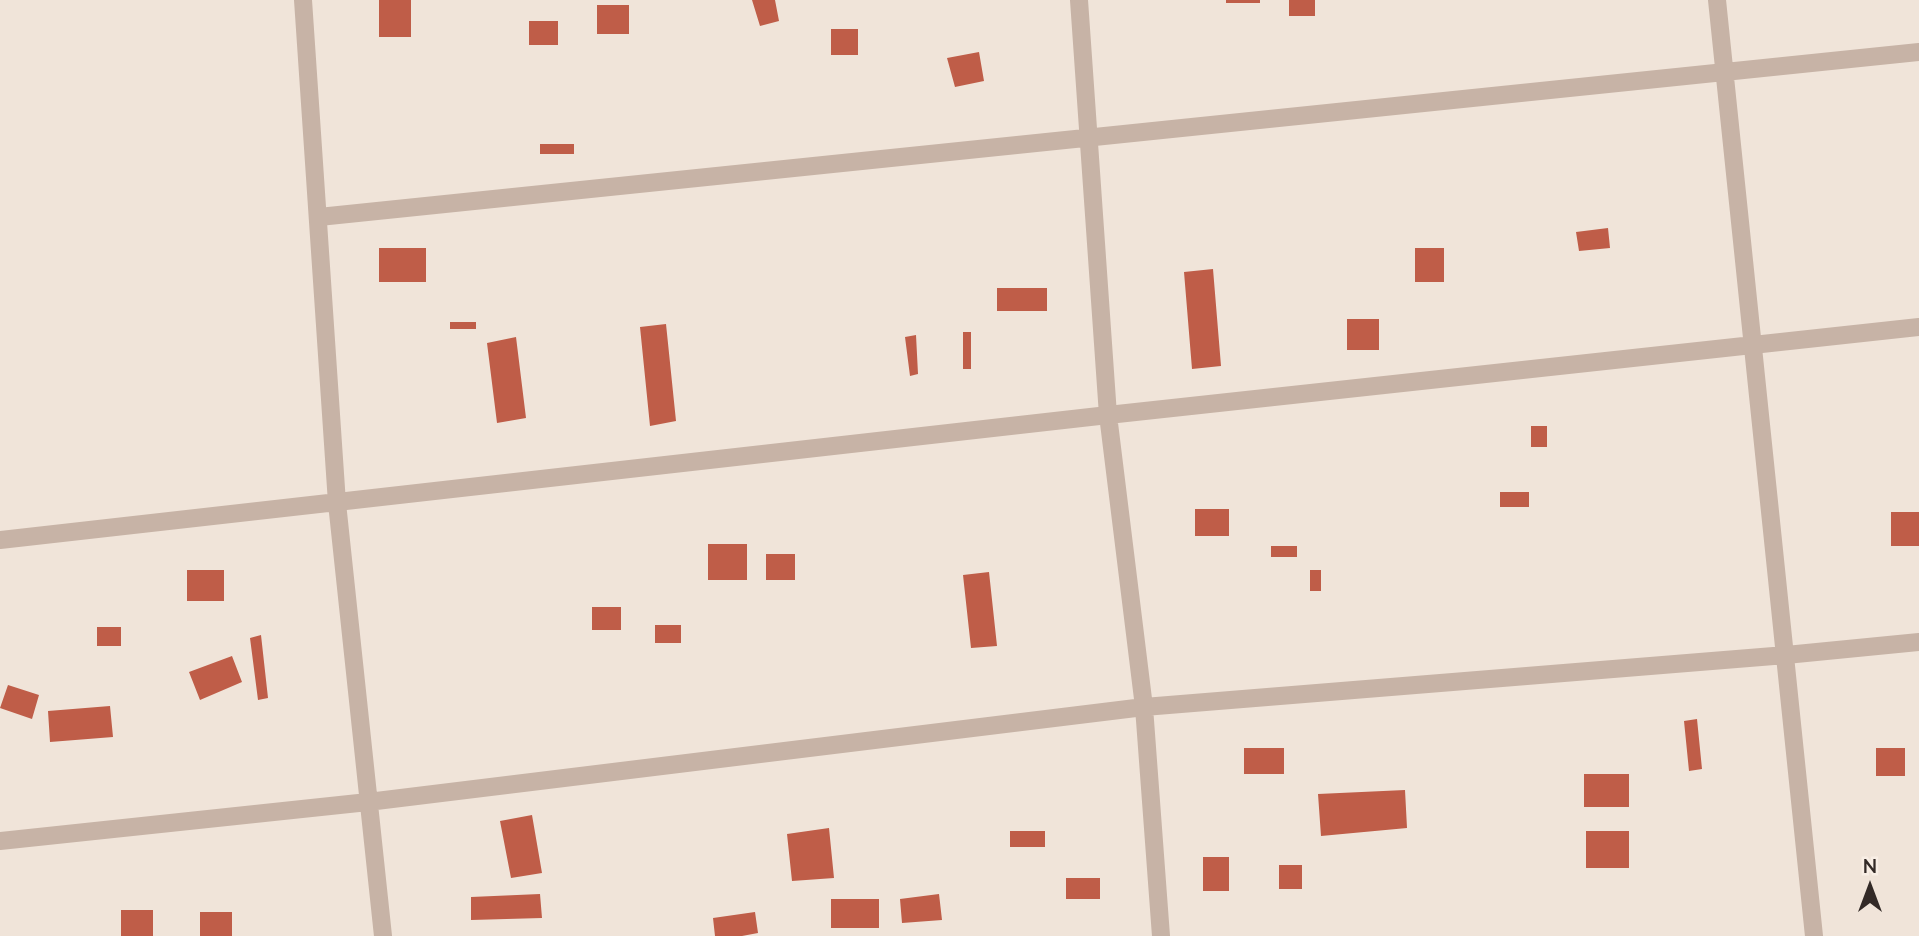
<!DOCTYPE html>
<style>
body{margin:0}
#map{position:relative;width:1919px;height:936px;overflow:hidden;background:#f0e4d9;font-family:Mulish,sans-serif}
canvas{display:block}
.north{position:absolute;left:1835px;top:852px;width:70px;height:70px;-webkit-text-stroke:5px #f8eee5;paint-order:stroke;rotate:0deg;font-size:19px;font-weight:700;line-height:28px;text-align:center;color:#332a27}
.north::after{content:'';display:block;margin:auto;width:24px;height:32px;background:#332a27;clip-path:polygon(50% 0,100% 100%,50% 72%,0 100%)}
</style>
<div id="map">
<canvas width="1919" height="936"></canvas>
<div class="north">N</div>
</div>
<script>
const ctx = document.querySelector('canvas').getContext('2d');
ctx.lineJoin = 'round';
function fill(path, color) {
  ctx.fillStyle = color;
  ctx.fill(path, 'evenodd');
}
function strokePath(path, color, width, dash) {
  ctx.strokeStyle = color;
  ctx.lineWidth = width;
  ctx.lineCap = dash ? 'butt' : 'round';
  ctx.setLineDash(dash || []);
  ctx.stroke(path);
}
fill(new Path2D(`
 M379,0H411V37H379Z
 M752,0H775L779,21L760,26Z
 M1226,0H1260V3H1226Z
 M1289,0H1315V16H1289Z
 M597,5H629V34H597Z
 M529,21H558V45H529Z
 M831,29H858V55H831Z
 M979,52L984,81L955,87L947,58Z
 M540,144H574V154H540Z
 M1608,228L1610,248L1579,251L1576,232Z
 M379,248H426V282H379Z
 M1415,248H1444V282H1415Z
 M1213,269L1221,366L1192,369L1184,272Z
 M997,288H1047V311H997Z
 M1347,319H1379V350H1347Z
 M450,322H476V329H450Z
 M666,324L676,421L650,426L640,327Z
 M963,332H971V369H963Z
 M916,335L918,374L910,376L905,337Z
 M516,337L526,418L497,423L487,343Z
 M1531,426H1547V447H1531Z
 M1500,492H1529V507H1500Z
 M1195,509H1229V536H1195Z
 M1891,512H1919V546H1891Z
 M708,544H747V580H708Z
 M1271,546H1297V557H1271Z
 M766,554H795V580H766Z
 M187,570H224V601H187Z
 M1310,570H1321V591H1310Z
 M989,572L997,646L971,648L963,575Z
 M592,607H621V630H592Z
 M655,625H681V643H655Z
 M97,627H121V646H97Z
 M261,635L268,698L258,700L250,638Z
 M232,656L242,682L200,700L189,672Z
 M8,685L39,695L32,719L0,708Z
 M110,706L113,737L50,742L48,711Z
 M1697,719L1702,769L1689,771L1684,721Z
 M1244,748H1284V774H1244Z
 M1876,748H1905V776H1876Z
 M1584,774H1629V807H1584Z
 M1405,790L1407,828L1321,836L1318,794Z
 M532,815L542,873L511,878L500,821Z
 M829,828L834,878L792,881L787,834Z
 M1010,831H1045V847H1010Z
 M1586,831H1629V868H1586Z
 M1203,857H1229V891H1203Z
 M1279,865H1302V889H1279Z
 M1066,878H1100V899H1066Z
 M540,894L542,918L471,920V897Z
 M939,894L942,920L902,923L900,899Z
 M831,899H879V928H831Z
 M121,910H153V936H121Z
 M200,912H232V936H200Z
 M755,912L758,933L742,936H715L713,918Z`), '#bf5d48');
strokePath(new Path2D(`
 M303,0L337,503L383,936
 M1079,0L1108,415L1144,707L1161,936
 M1717,0L1814,936
 M319,217L1919,52
 M0,540L1108,415L1919,327
 M0,841L368,802L1144,707L1786,655L1919,642`), '#c7b3a6', 18);
</script>
